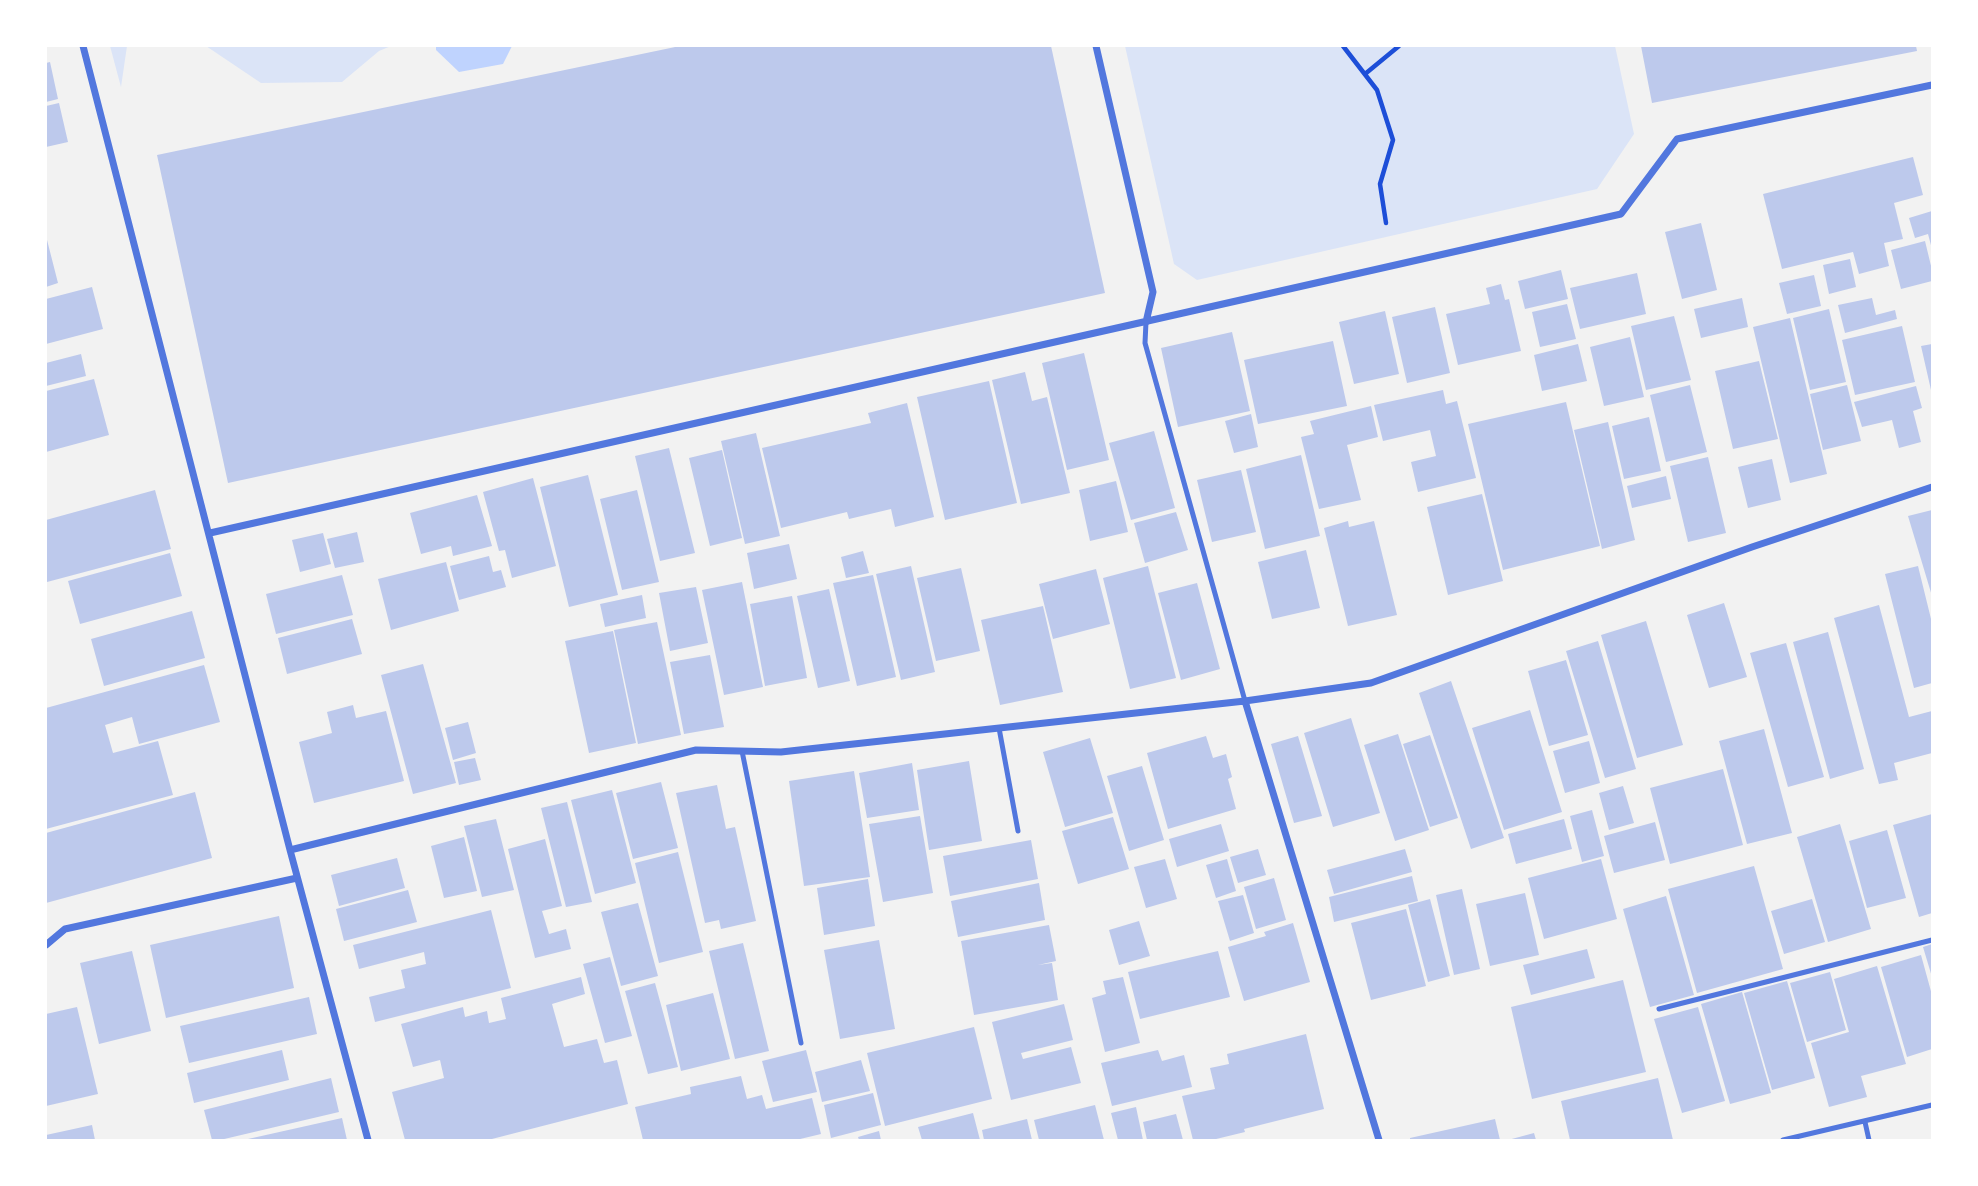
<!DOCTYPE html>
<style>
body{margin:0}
#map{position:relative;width:1978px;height:1186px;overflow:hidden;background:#f2f2f2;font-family:"Space Grotesk",sans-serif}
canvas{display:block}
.frame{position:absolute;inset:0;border:47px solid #fff;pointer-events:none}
</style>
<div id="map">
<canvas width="1978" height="1186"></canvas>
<div class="frame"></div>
</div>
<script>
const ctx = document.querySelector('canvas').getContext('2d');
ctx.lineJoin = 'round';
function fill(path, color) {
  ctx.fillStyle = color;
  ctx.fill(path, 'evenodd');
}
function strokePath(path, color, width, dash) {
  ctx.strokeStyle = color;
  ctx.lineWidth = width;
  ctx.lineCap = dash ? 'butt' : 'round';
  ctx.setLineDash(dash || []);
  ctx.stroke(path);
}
fill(new Path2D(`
 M110,46H127L121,87Z
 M206,46H391L379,51L342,82L261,83Z
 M1125,46H1615L1634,134L1597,189L1197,280L1174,264Z`), '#dbe4f7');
fill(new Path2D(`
 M436,46H512L503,64L459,72L436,50Z`), '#bfd3fe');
fill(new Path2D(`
 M680,46H1051L1105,293L228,483L157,155Z
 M1641,46H1916L1917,51L1652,103Z
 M50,62L58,99L46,102V63Z
 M59,103L68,142L46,147V106Z
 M1913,157L1923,195L1894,203L1903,239L1884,243L1889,266L1859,274L1853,252L1782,269L1763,194Z
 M1932,211V249L1928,234L1915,238L1909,218Z
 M1701,223L1717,290L1682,299L1665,232Z
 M46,236L58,283L46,287Z
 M1925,241L1932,270V281L1901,289L1891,250Z
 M1850,259L1856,287L1829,294L1823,265Z
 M1561,270L1568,299L1525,309L1518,281Z
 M1637,273L1646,314L1580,329L1570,288Z
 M1814,275L1821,306L1787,314L1779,283Z
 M1501,284L1505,300L1509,299L1521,351L1458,365L1446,314L1490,304L1486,288Z
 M92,287L103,329L46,344V299Z
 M1742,298L1748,327L1701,338L1694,309Z
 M1872,298L1876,315L1895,310L1897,319L1845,333L1838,305Z
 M1567,304L1576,339L1540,347L1532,312Z
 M1435,307L1450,373L1407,383L1392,317Z
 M1829,309L1846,382L1810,390L1793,318Z
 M1385,311L1399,374L1354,384L1339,322Z
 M1674,316L1691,380L1646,390L1631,326Z
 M1790,318L1827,474L1790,483L1753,327Z
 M1902,326L1915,382L1855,395L1842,340Z
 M1232,332L1250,411L1178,427L1161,348Z
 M1630,337L1644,397L1604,406L1590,347Z
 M1333,341L1347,406L1258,424L1244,360Z
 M1578,344L1587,381L1542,391L1534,355Z
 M1932,344V389L1931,390L1921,346Z
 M1084,353L1109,460L1067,470L1042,363Z
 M81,354L86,376L46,386V363Z
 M1759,361L1778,439L1733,449L1715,371Z
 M1025,372L1032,401L1047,397L1070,493L1021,504L992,380Z
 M94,379L109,435L46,452V391Z
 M989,381L1017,503L945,520L917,397Z
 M1690,385L1707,452L1666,462L1650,395Z
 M1847,385L1861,441L1823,450L1810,394Z
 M1916,386L1922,408L1913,411L1921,442L1899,448L1892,420L1862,427L1854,402Z
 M1443,390L1446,404L1457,401L1476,478L1418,492L1411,462L1436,456L1430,430L1383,441L1374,405Z
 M1566,402L1600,546L1503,570L1468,424Z
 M907,403L934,517L895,527L891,509L849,519L847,512L781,528L762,448L871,423L868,413Z
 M1371,406L1378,437L1347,445L1361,500L1319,509L1301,437L1314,434L1310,421Z
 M1251,414L1258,447L1234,453L1225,421Z
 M1649,417L1661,471L1624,479L1612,426Z
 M1608,422L1635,540L1602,549L1574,430Z
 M1154,431L1175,508L1131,520L1109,443Z
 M756,433L780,536L745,544L721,441Z
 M669,448L695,553L660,561L635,456Z
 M722,450L742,538L710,546L689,458Z
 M1301,455L1320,536L1265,549L1246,469Z
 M1708,457L1726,533L1688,542L1670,466Z
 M1772,459L1781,500L1748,508L1738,467Z
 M1241,470L1256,532L1212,542L1197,480Z
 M588,475L618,595L569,607L540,487Z
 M1666,476L1671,499L1632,508L1627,486Z
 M533,478L556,566L512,578L505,550L499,551L483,492Z
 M1116,481L1128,532L1090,541L1079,490Z
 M155,490L171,549L47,582L46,520Z
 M637,490L659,582L622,590L600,499Z
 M1482,494L1503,581L1448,595L1427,507Z
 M477,495L492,546L453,556L451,546L421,554L410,513Z
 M1932,510V596L1908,516Z
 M1176,512L1188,550L1145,563L1134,523Z
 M1348,521L1349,527L1374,521L1397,615L1348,626L1324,528Z
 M357,532L364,562L335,568L327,539Z
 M323,533L331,564L300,572L292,540Z
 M789,544L797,579L754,589L747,553Z
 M1306,550L1320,608L1272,619L1258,562Z
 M863,551L869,573L846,578L841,557Z
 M170,553L182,596L80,624L68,581Z
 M489,556L493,572L501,570L506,587L459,600L450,566Z
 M446,562L459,611L391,630L378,579Z
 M911,566L935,672L901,680L876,574Z
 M1148,566L1176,678L1130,689L1103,578Z
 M1918,566L1932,623V683L1914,688L1885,574Z
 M961,568L980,651L936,661L917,578Z
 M1096,569L1110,624L1053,639L1039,584Z
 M342,575L353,615L276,634L266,594Z
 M873,575L896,677L857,686L833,583Z
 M742,582L763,687L724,695L702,590Z
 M1197,583L1220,669L1181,680L1158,593Z
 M696,587L708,643L670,651L659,593Z
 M829,589L850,681L818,688L797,596Z
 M642,595L646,618L605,627L600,604Z
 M792,596L807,678L765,686L750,604Z
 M1724,603L1747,677L1709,688L1687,615Z
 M1879,605L1909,717L1932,711V753L1894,763L1898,780L1879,784L1834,618Z
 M1043,606L1063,692L1000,705L981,620Z
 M192,611L205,658L104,686L91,639Z
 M352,619L362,654L287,674L278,638Z
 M1646,621L1683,745L1637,758L1601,635Z
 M657,622L681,735L638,744L614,630Z
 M613,631L636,743L589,753L565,641Z
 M1828,632L1864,769L1830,779L1793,642Z
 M1598,641L1636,769L1605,778L1566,651Z
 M1786,643L1824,777L1788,787L1750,653Z
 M710,655L724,727L684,734L670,662Z
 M1566,660L1588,735L1549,746L1528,671Z
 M423,664L456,783L413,794L381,675Z
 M204,665L220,722L139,744L132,717L105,725L113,753L158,741L173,795L46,829V708Z
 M1451,681L1504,838L1471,849L1419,693Z
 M353,705L356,718L386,711L404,781L314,803L299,742L332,733L327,712Z
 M1530,710L1562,812L1504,830L1472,728Z
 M1351,718L1380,813L1333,827L1304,733Z
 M468,722L476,753L453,760L445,728Z
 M1764,729L1792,833L1747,844L1719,741Z
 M1398,734L1429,830L1395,841L1364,745Z
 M1430,735L1458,818L1430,827L1403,744Z
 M1206,736L1213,758L1226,754L1232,777L1228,779L1236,809L1168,829L1147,753Z
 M1298,736L1322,816L1294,823L1271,744Z
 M1090,738L1113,813L1065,827L1043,752Z
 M1589,741L1600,783L1565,793L1553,751Z
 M475,758L481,780L459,785L454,762Z
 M969,761L982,841L929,850L917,770Z
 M912,763L919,810L867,818L859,773Z
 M1142,766L1164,840L1129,851L1107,776Z
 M1723,769L1743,845L1670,864L1650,788Z
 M854,771L870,877L804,886L789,781Z
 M661,782L678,848L633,859L616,793Z
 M717,785L726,829L735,827L756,921L721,929L719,920L705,923L676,793Z
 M1623,786L1634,823L1609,830L1599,793Z
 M612,790L636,883L595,894L571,800Z
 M195,792L212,858L46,903V833Z
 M567,802L592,902L566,907L541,808Z
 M1592,810L1604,856L1582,862L1570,816Z
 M1932,814V913L1919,917L1893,825Z
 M920,816L933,893L883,902L869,824Z
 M1113,817L1129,869L1078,884L1062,831Z
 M496,819L514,890L482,897L464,826Z
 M1564,819L1572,849L1516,864L1508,834Z
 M1655,822L1665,860L1614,873L1604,836Z
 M1221,824L1229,851L1177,867L1169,839Z
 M1840,824L1871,929L1828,942L1797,837Z
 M1887,830L1906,898L1867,908L1849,841Z
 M464,837L477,891L444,898L431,846Z
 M545,839L562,906L542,911L549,934L566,929L571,949L535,958L508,849Z
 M1031,840L1038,879L950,896L943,856Z
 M1258,849L1266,875L1238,883L1230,857Z
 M1405,849L1412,872L1334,894L1327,870Z
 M678,852L703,952L659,963L635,863Z
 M397,858L405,888L339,906L331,875Z
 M1165,859L1177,899L1146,908L1134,867Z
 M1227,859L1236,891L1216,898L1206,865Z
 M1601,859L1617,919L1544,939L1528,878Z
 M1754,866L1783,969L1697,993L1668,889Z
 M1412,876L1418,901L1334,922L1329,897Z
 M1274,878L1286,920L1256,929L1244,887Z
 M868,879L875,926L824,935L817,888Z
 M1039,883L1045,920L958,937L951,901Z
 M1462,889L1480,969L1454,975L1436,895Z
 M408,890L417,922L344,941L336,909Z
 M1525,893L1539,955L1490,966L1476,904Z
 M1243,895L1254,933L1230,941L1218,901Z
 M1666,896L1694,995L1650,1007L1623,909Z
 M1430,899L1450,976L1428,982L1408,905Z
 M1812,899L1825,942L1784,954L1771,911Z
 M638,903L658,976L621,986L601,912Z
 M1406,909L1426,986L1371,1000L1351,923Z
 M491,910L511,988L375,1022L369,997L405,988L401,970L426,964L424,952L359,969L353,945Z
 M279,916L294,988L166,1018L150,945Z
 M1139,921L1150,956L1119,965L1109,930Z
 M1293,923L1310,982L1244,1001L1228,947L1266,936L1264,932Z
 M1049,925L1056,961L1038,965L1052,963L1058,1000L974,1015L961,941Z
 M879,940L895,1029L840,1039L824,950Z
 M743,943L769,1051L735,1059L709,951Z
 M1932,944V977L1923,947Z
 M1587,949L1595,978L1531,995L1523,965Z
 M132,951L151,1031L99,1044L80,963Z
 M1218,951L1230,997L1140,1019L1128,972Z
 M1921,955L1932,995V1049L1907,1057L1881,967Z
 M610,957L632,1036L605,1043L583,964Z
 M1877,966L1906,1064L1861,1076L1867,1097L1829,1107L1811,1043L1849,1032L1834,979Z
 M1830,972L1846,1030L1807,1042L1790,983Z
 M581,977L585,994L552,1004L564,1047L597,1039L604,1063L617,1060L628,1104L488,1140H405L392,1092L444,1078L440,1060L413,1067L401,1024L463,1007L465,1017L487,1011L489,1023L506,1019L501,998Z
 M1123,977L1140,1043L1105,1052L1092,998L1106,994L1103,981Z
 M1623,980L1646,1072L1532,1099L1511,1007Z
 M1787,981L1815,1078L1772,1090L1744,993Z
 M655,983L678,1067L648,1074L625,991Z
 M1742,992L1771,1093L1730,1104L1701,1004Z
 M713,993L730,1059L681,1071L666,1005Z
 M309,997L317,1034L189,1063L180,1026Z
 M1064,1004L1073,1040L1021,1053L1023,1059L1071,1047L1081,1083L1011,1100L992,1022Z
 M77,1007L98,1094L46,1106V1014Z
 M1698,1007L1725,1101L1682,1113L1654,1019Z
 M974,1027L992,1099L885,1126L867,1053Z
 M1306,1034L1324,1109L1244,1129L1245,1132L1212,1140H1193L1182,1096L1215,1089L1210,1068L1229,1064L1227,1054Z
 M282,1050L289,1080L194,1103L187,1073Z
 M806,1050L817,1092L773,1102L762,1061Z
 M1158,1050L1162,1061L1184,1055L1192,1087L1112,1106L1101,1063Z
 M861,1060L870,1091L822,1102L815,1072Z
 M741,1076L747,1099L762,1095L766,1109L812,1098L821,1134L796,1140H643L635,1107L691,1094L690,1087Z
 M331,1078L339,1112L220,1140H212L204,1110Z
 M1658,1078L1673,1140H1570L1561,1101Z
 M873,1093L881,1125L831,1138L824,1105Z
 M1095,1105L1104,1140H1039L1034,1120Z
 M1136,1107L1143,1140H1118L1111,1113Z
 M973,1113L980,1140H922L918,1127Z
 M1176,1114L1183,1140H1147L1143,1122Z
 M342,1118L347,1140H248V1139Z
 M1027,1119L1032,1140H984L982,1130Z
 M1495,1119L1500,1140H1410V1138Z
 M92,1125L95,1140H46V1135Z
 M879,1131L881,1140H859L858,1137Z
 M1534,1133L1536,1140H1508Z`), '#bdc9ec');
strokePath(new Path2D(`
 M1343,46L1377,90L1393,140L1380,184L1386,223
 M1365,74L1399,46`), '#1d4ed8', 4.5);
strokePath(new Path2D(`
 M1146,322L1145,343L1245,701
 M999,728L1018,831
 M742,751L801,1043
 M1659,1009L1932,940
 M1865,1122L1869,1140
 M1783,1140L1932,1105`), '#5277de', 5);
strokePath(new Path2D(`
 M83,46L290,850L368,1140
 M1096,46L1153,292L1146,322
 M210,533L1621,214L1677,139L1932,85
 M1245,701L1379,1140
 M290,850L696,750L781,752L1245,701L1371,683L1752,547L1932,487
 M46,945L65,929L297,878`), '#5277de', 7);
</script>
